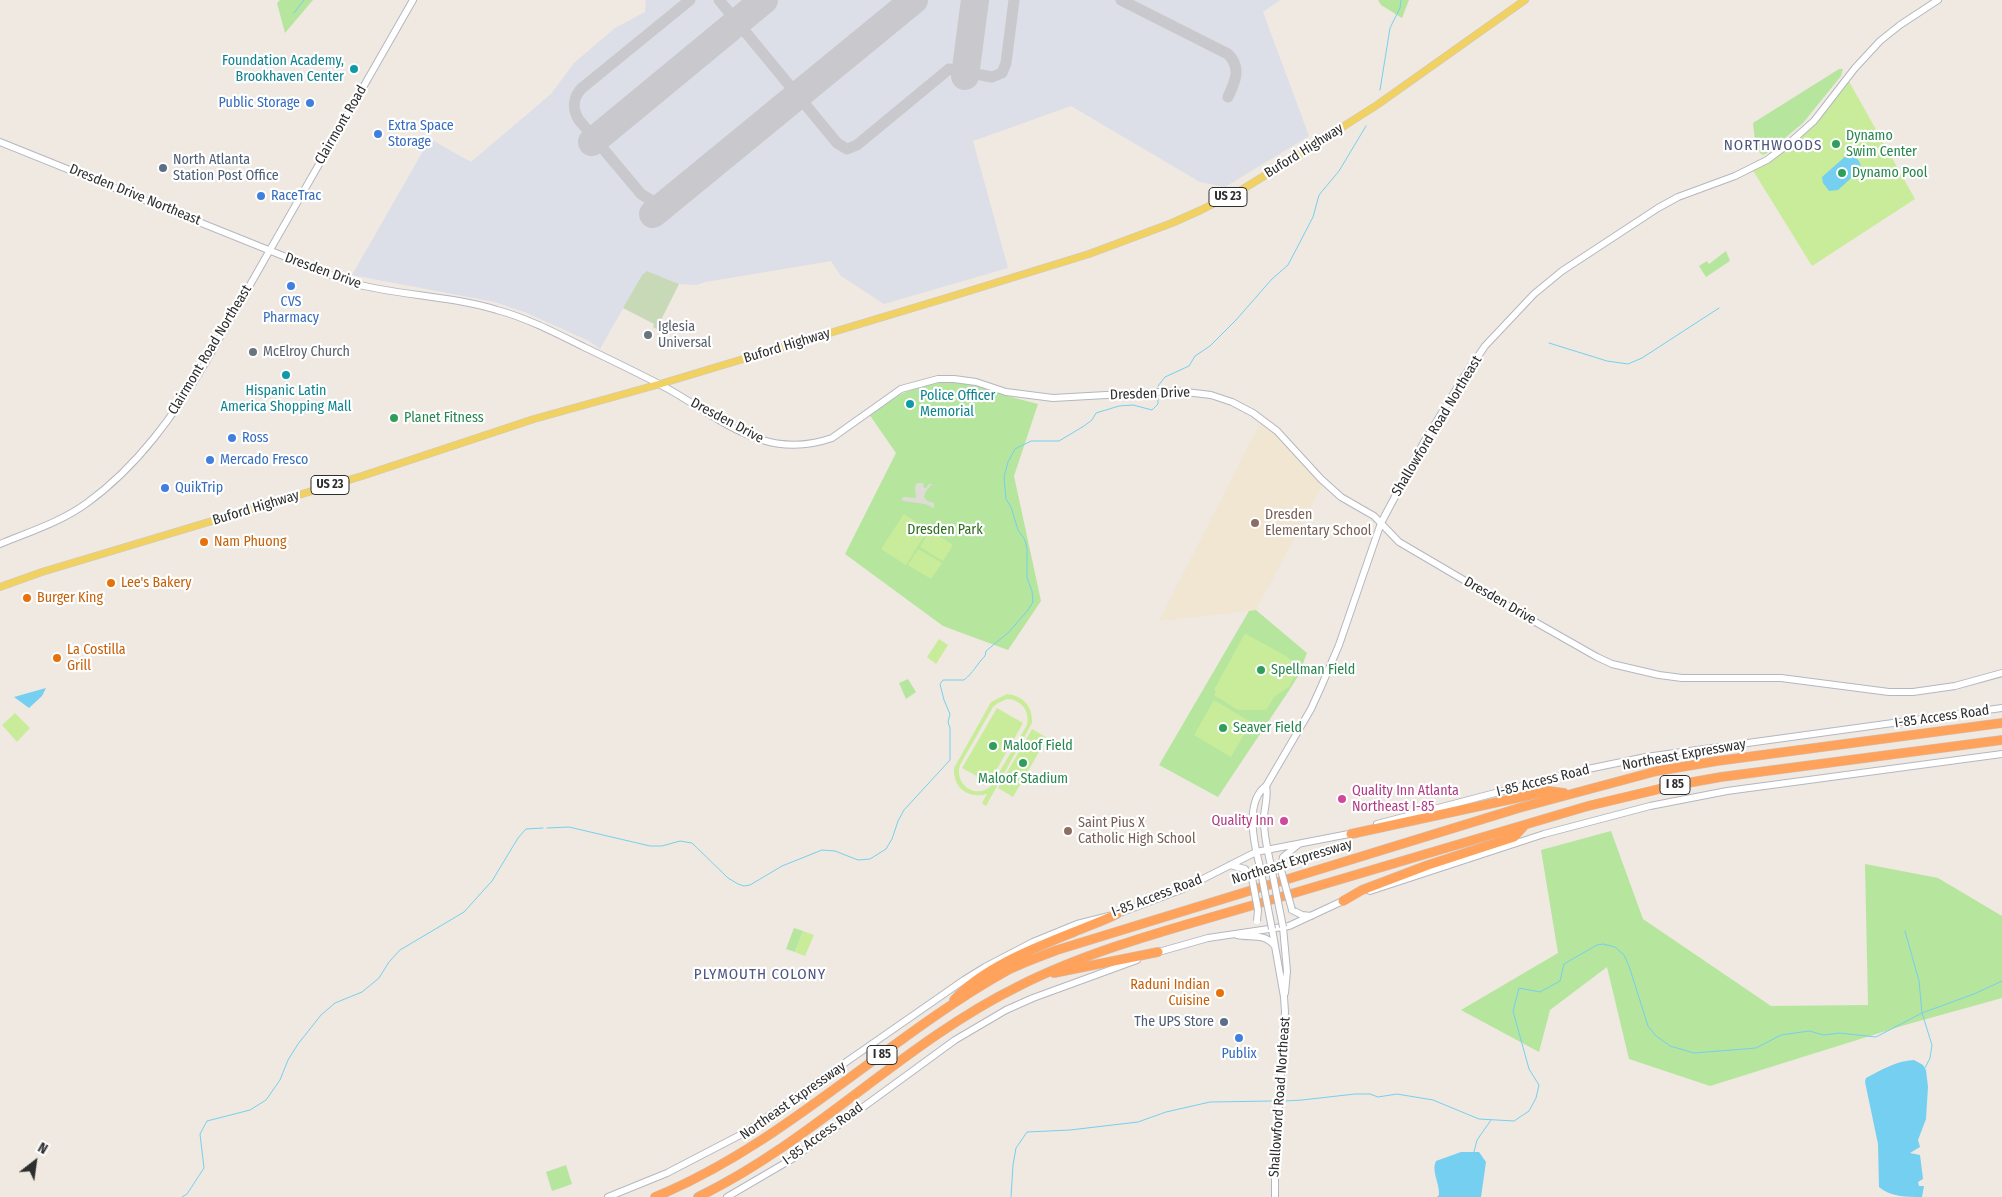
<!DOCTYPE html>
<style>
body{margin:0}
#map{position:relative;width:2002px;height:1197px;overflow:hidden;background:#efe9e1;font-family:"Fira Sans Condensed",sans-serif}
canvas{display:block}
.north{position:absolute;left:10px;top:1137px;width:50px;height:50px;-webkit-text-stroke:4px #fff;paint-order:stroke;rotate:30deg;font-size:14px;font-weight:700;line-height:20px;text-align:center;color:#2e2e2e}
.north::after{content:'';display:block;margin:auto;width:18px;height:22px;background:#2e2e2e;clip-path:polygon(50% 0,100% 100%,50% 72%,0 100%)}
</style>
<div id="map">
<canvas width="2002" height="1197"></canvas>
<div class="north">N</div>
</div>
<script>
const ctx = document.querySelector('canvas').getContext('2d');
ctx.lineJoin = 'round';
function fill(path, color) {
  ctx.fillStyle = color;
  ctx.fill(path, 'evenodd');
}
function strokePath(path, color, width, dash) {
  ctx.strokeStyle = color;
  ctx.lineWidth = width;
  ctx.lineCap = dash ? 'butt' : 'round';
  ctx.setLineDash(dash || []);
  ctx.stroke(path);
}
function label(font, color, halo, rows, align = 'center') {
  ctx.font = font + ' "Fira Sans Condensed",sans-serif';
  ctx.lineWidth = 4.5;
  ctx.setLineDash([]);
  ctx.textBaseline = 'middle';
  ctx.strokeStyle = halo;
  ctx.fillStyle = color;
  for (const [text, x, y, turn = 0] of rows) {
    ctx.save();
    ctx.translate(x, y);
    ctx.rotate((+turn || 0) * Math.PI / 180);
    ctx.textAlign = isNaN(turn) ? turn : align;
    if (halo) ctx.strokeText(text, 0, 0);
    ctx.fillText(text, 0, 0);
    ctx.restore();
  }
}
fill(new Path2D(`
 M1261,421L1275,434L1322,486L1256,610L1159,621Z`), '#f0e6d1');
fill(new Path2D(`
 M646,0H1280L1263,12L1309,136L1225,187L1200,182L1071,106L973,141L1008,268L884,304L841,276L831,261L705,282L696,285L679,284L647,271L642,275L600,349L589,341L527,313L495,302L352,275L430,139L471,162L551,94L574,63L615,28L645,12Z`), '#dcdee8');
fill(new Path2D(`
 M280,0H313L285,33L277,3Z
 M1378,0H1409L1402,18L1381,5Z
 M1839,69H1843L1841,76L1803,123L1767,153L1763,155L1760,153L1755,141L1753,123Z
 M1726,251L1730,261L1706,277L1699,266L1707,261L1709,264Z
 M944,381L976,385L1011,397L1038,404L1014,476L1041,601L1008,650L943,626L845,554L896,453L869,414C894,396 913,386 944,381Z
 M1256,610L1307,653L1298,676L1290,689L1218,797L1159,765L1249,611Z
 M908,679L916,692L906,699L899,683Z
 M1611,831L1643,919L1771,1006L1868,1005L1865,864L1938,878L2002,916V998L1905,1025L1710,1086L1629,1059L1607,967L1550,1010L1539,1052L1461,1010L1558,953L1541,850Z
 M794,928L803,931L795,952L786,949Z
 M566,1165L572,1184L552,1191L546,1172Z`), '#b6e59e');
fill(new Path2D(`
 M647,271L679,284L661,320L663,321L659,330L653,327L654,324L623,308L642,275Z`), '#c8d9b8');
fill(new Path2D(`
 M1846,76L1915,199L1812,266L1752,169L1783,147L1817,116Z
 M904,514L928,530L906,565L881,549Z
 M930,530L953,545L943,561L920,547Z
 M918,549L942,563L931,579L908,565Z
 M1246,634L1286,656L1299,667L1289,687L1275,696L1266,710H1238L1214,695L1216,691L1214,690L1244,635Z
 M939,639L948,645L936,664L927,657Z
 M1007,694C1023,696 1033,706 1032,723L986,806L982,803L987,794C968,799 953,788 954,768L991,702ZM1007,699C1022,700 1030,711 1027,725L991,786C975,800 954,784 960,765L993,707L998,703Z
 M1214,700L1251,722L1231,757L1194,735Z
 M997,708L1023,723L989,783L962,768Z
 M15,713L30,728L17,742L2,725Z
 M1032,729L1047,738L1013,797L998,788Z
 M803,931L814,935L805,956L795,952Z`), '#c9ec9a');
fill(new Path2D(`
 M917,483H923L924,488H926L929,484H932L926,491L924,497L927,501L934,503V508L925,504L904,501L901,499L904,497L916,498L915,487Z`), '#dfdcd8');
fill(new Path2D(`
 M1848,154C1856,156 1861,161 1861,169L1838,190L1829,191L1823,183L1822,177Z
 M46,688L42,696L29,708L14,697Z
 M1914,1060L1923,1065L1926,1070L1928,1087L1926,1119L1918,1140L1920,1147L1910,1153L1920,1155L1923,1179L1918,1182L1919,1186H1924L1922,1197C1907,1197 1890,1197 1879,1187L1878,1144L1865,1082L1866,1078C1881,1070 1896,1061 1914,1060Z
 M1461,1152H1479L1486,1162L1481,1197H1437L1439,1195C1440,1184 1431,1171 1436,1161Z`), '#75cff0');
strokePath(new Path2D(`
 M294,13L304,0
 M1380,90L1390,28L1400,8L1401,0
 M1549,343L1607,361L1628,364L1642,358L1719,308
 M1158,386L1165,377L1189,366L1195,356L1210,346L1236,320L1272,279L1288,265L1313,217L1319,195L1339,171L1366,126
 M547,828L569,827L650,846H662L680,841L692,843L728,878L738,884L744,886L750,885L782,866L822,850L835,851L858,860L870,859L886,849L892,839L898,821L904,810L950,760V728L948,722L950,714L944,700L940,684L943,680H964C973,673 977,664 985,656L986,651L1009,632L1028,610L1033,602L1032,591L1027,578V549L1025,540L1018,530L1011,507L1006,499L1004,477L1008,462L1015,449L1031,441H1059L1084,426L1092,420L1096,413L1119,406L1133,405L1152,410L1158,404V399
 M1905,931L1919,981L1922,1013L1932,1045L1930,1058L1925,1068
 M1285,1101L1302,1100L1355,1094H1370L1378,1097L1397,1094L1433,1100L1479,1119L1514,1121L1529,1111L1536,1098L1539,1085L1529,1069L1513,1011L1519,988L1540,992L1560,981L1564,964L1597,945L1603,944L1615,947L1624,955L1629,966L1648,1026L1655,1035L1670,1046L1694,1053L1756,1048L1781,1035L1809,1031L1824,1035L1839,1033L1876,1037L1922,1013L1974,994L2002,981
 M1474,1152L1477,1140L1491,1120
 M182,1197L187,1194L204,1168L200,1134L207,1121L250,1110L266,1100L280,1080L288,1060L298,1044L321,1015L335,1003L362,992L379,978L389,962L400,950L464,912L492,881L518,838L526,829L543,828
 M1011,1197L1013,1165L1016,1148L1027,1132L1070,1130L1138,1122L1166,1112L1210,1102L1273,1101`), '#75cff0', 1);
strokePath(new Path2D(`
 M719,0L837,143L847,149L857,145L949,69L992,77L1002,73L1006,63L1014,0
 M1121,0L1228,54C1242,68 1235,82 1228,97
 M654,202L641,194L579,120C572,109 573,97 582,88L690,0`), '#c9c8cc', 11);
strokePath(new Path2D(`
 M965,76L975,0
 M592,142L764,0
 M653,214L914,0`), '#c9c8cc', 28);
const secondary = new Path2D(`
 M0,142L348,282C397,296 448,295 497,310C527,318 556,333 584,347C609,359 634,371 659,384C717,414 761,463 832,438L901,389L938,379H954L976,382L1006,392L1053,398L1177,391L1211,395L1232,402L1253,413L1277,431L1321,479L1341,497L1374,516L1399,542L1537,623L1597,657L1612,664L1659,675L1682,678H1781L1889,692H1913L1955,686L2002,673
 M0,544C29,532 61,522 87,503C138,466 175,414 207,360L413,0
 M1266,786C1269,796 1263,811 1264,822C1264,837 1268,852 1271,866
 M1377,824L1583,770L1646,757L2002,708
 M1230,865L1245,869L1252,878
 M1260,867C1254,845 1244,802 1266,786L1311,709L1321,687L1339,645L1381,523L1424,442L1463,378L1485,346L1534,294L1562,271L1658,208L1678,197L1735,176L1767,160L1787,145L1814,121L1855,68L1880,41L1900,25L1938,0
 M1281,870L1283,857L1299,844
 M1370,891L1544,834L1650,806L1727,791L2002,754
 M1292,910L1302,915L1311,916
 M1283,927L1287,971L1285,993
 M1272,929L1284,997L1285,1012L1275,1162V1197
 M1237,935C1251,938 1264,933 1274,945
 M1155,953L1208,938L1289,926L1347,899
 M608,1197L667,1173L744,1133L964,980L985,967L1033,942L1077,924L1117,914L1183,889L1256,852L1354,833
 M727,1197L792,1159L955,1040L1006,1010L1033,998L1137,960`);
const primary = new Path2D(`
 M0,587L42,572L362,476L534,419L660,384L943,299L1089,254L1172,223L1201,210L1243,189L1311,147L1377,105L1525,0`);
const highway = new Path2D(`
 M1351,834L1549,791L1564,793
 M1343,901L1362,890L1428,865L1514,837L1524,826
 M1054,973L1158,952
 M954,1000C982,968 1034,948 1074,932C1088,926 1103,921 1117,914
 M655,1197C786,1143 886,1038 1008,970C1024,962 1041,956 1057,950L1519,808L1657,771L1717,761L2002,723
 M698,1197C814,1141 903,1043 1019,986C1092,949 1179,927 1257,904C1367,871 1478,839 1588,806L1676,785L1721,777L2002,740`);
strokePath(secondary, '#b4b7c1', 8);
strokePath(primary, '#c9c9c9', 8);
strokePath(highway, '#c9c9c9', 10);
strokePath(secondary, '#fff', 6);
strokePath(primary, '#f2d163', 7);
strokePath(highway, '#ffa35c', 9);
const secondaryBridge = new Path2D(`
 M1271,866L1283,927
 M1260,867L1272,929
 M1281,870L1292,910
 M1252,878L1258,910L1257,921`);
strokePath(secondaryBridge, '#b4b7c1', 8, []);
strokePath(secondaryBridge, '#fff', 6);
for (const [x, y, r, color] of [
 [354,69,5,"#0f9aa8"],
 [310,103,5,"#3f7fe0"],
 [378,134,5,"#3f7fe0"],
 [1836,144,5,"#2e9e5b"],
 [163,168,5,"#5c6f8a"],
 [1842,173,5,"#2e9e5b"],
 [261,196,5,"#3f7fe0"],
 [291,286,5,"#3f7fe0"],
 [648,335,5,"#6b7280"],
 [253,352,5,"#6b7280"],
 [286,375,5,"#0f9aa8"],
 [910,404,5,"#0f9aa8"],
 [394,418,5,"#2e9e5b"],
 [232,438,5,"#3f7fe0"],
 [210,460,5,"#3f7fe0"],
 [165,488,5,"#3f7fe0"],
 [1255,523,5,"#8d6e63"],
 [204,542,5,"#e8710a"],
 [111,583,5,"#e8710a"],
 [27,598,5,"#e8710a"],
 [57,658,5,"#e8710a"],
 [1261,670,5,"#2e9e5b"],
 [1223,728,5,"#2e9e5b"],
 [993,746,5,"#2e9e5b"],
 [1023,763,5,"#2e9e5b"],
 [1342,799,5,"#d1479c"],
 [1284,821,5,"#d1479c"],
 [1068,831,5,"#8d6e63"],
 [1220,993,5,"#e8710a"],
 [1224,1022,5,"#5c6f8a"],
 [1239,1038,5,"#3f7fe0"]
]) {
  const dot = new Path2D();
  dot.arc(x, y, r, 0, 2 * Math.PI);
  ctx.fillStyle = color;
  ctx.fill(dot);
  strokePath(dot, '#fff', 2);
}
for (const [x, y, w] of [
 [1228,197,38],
 [330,485,38],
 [1675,785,30],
 [882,1055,30]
]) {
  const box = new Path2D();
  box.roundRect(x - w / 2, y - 9.5, w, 19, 4);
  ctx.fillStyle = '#fff';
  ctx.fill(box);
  strokePath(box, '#2e2e2e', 1);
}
label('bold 12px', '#2e2e2e', null, [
 ["US 23",1228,197],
 ["US 23",330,485],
 ["I 85",1675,785],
 ["I 85",882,1055]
]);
label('14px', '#0d838f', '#fff', [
 ["Foundation Academy,",344,61],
 ["Brookhaven Center",344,77],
 ["Hispanic Latin",286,391,"center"],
 ["America Shopping Mall",286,407,"center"],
 ["Police Officer",920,396,"left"],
 ["Memorial",920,412,"left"]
], 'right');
label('14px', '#366cbe', '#fff', [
 ["Public Storage",300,103,"right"],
 ["Extra Space",388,126],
 ["Storage",388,142],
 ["RaceTrac",271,196],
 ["CVS",291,302,"center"],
 ["Pharmacy",291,318,"center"],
 ["Ross",242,438],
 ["Mercado Fresco",220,460],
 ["QuikTrip",175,488],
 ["Publix",1239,1054,"center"]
], 'left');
label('14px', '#2e2e2e', '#fff', [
 ["Clairmont Road",341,125,-60],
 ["Buford Highway",1304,151,-32],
 ["Dresden Drive Northeast",135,195,22],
 ["Dresden Drive",323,271,20],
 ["Buford Highway",787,346,-17],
 ["Clairmont Road Northeast",210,350,-59],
 ["Dresden Drive",1150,394,-2],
 ["Dresden Drive",727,421,28],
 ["Shallowford Road Northeast",1437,426,-59],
 ["Buford Highway",256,508,-17],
 ["Dresden Drive",1500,601,30],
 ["I-85 Access Road",1942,717,-8],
 ["Northeast Expressway",1684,755,-10],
 ["I-85 Access Road",1543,781,-14],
 ["Northeast Expressway",1292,862,-17],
 ["I-85 Access Road",1157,896,-21],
 ["Shallowford Road Northeast",1280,1097,-86],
 ["Northeast Expressway",793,1101,-35],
 ["I-85 Access Road",823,1134,-36]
]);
label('14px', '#27864d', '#fff', [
 ["Dynamo",1846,136],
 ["Swim Center",1846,152],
 ["Dynamo Pool",1852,173],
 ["Planet Fitness",404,418],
 ["Spellman Field",1271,670],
 ["Seaver Field",1233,728],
 ["Maloof Field",1003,746],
 ["Maloof Stadium",1023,779,"center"]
], 'left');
label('14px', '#4e5e75', '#fff', [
 ["North Atlanta",173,160],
 ["Station Post Office",173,176],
 ["The UPS Store",1214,1022,"right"]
], 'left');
label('14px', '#5b616d', '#fff', [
 ["Iglesia",658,327],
 ["Universal",658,343],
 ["McElroy Church",263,352]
], 'left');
label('14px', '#785e54', '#fff', [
 ["Dresden",1265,515],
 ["Elementary School",1265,531],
 ["Saint Pius X",1078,823],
 ["Catholic High School",1078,839]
], 'left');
label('14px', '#2c6e1b', '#fff', [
 ["Dresden Park",945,530]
]);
label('14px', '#c56008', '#fff', [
 ["Nam Phuong",214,542],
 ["Lee's Bakery",121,583],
 ["Burger King",37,598],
 ["La Costilla",67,650],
 ["Grill",67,666],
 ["Raduni Indian",1210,985,"right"],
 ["Cuisine",1210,1001,"right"]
], 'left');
label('14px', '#b23c85', '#fff', [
 ["Quality Inn Atlanta",1352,791],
 ["Northeast I-85",1352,807],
 ["Quality Inn",1274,821,"right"]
], 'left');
ctx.letterSpacing = '1px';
label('15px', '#4d5680', '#fff', [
 ["NORTHWOODS",1773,146],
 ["PLYMOUTH COLONY",760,975]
]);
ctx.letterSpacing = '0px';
</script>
